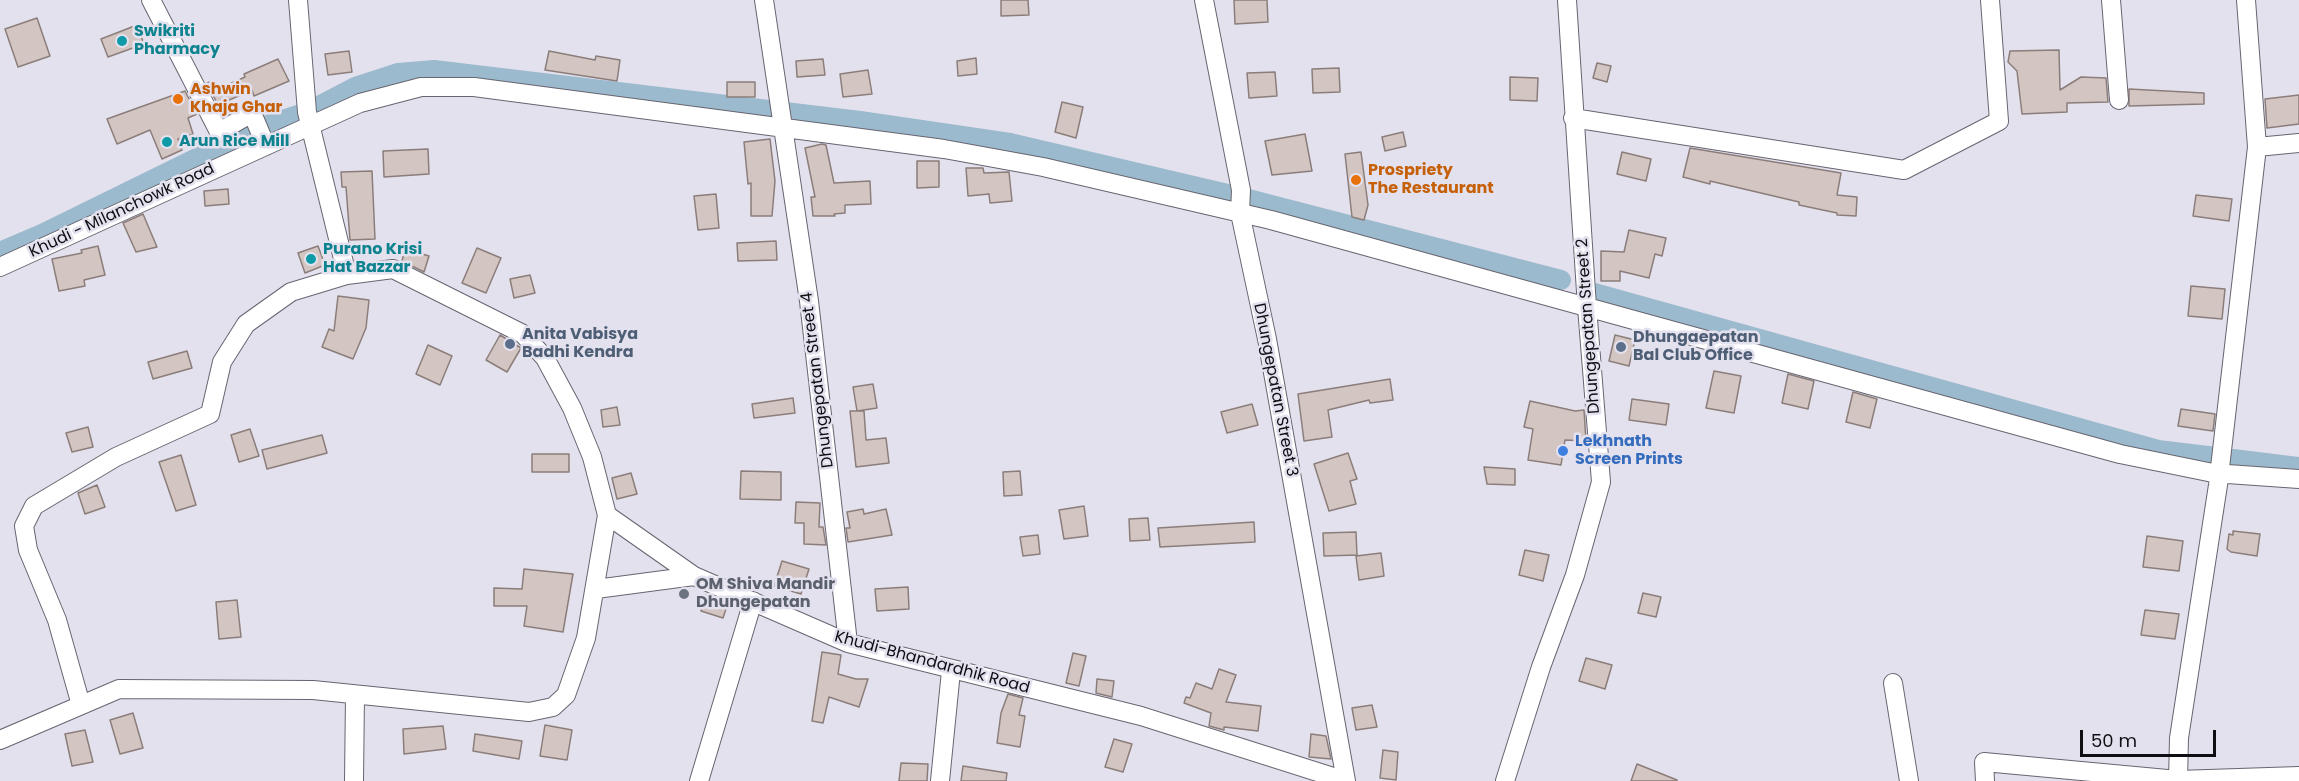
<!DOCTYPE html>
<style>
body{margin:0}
#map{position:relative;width:2299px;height:781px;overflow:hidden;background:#e4e1ee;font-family:Poppins,sans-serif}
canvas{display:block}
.scale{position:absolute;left:2080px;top:730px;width:136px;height:27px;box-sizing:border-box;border:3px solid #0f0e12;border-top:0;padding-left:8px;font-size:18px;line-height:21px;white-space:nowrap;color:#0f0e12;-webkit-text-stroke:4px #e4e1ee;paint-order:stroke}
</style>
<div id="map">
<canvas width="2299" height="781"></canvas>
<div class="scale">50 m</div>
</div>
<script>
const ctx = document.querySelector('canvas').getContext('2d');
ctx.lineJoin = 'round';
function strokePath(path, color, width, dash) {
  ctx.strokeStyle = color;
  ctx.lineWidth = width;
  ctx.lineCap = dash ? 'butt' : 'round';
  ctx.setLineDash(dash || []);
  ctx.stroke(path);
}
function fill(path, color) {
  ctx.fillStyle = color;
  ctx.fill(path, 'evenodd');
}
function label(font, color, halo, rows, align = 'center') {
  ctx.font = font + ' Poppins,sans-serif';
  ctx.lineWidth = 5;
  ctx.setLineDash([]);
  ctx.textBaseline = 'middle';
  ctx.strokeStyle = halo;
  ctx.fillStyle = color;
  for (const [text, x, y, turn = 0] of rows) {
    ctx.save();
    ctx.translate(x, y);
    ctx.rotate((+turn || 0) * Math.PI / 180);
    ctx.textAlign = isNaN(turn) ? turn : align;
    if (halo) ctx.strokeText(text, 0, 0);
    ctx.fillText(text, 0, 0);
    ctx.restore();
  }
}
strokePath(new Path2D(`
 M1248,199L1561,280
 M0,252L42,234L258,128L307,112L355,87L398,73L434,70L860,121L1010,143L1232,195
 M1594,293L2158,450L2216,457
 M2233,459L2299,467`), '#9cbacd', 20);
const building = new Path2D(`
 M1001,0H1028L1029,15L1001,16Z
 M1234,0H1267L1268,22L1235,24Z
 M37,18L50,56L18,67L5,29Z
 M137,25L144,44L108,57L101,39Z
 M2059,50L2060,90L2081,77L2106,78L2108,102L2067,103V112L2022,114L2017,71L2008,62L2010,51Z
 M349,51L352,72L328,75L325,54Z
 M549,51L595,60L596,56L620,60L617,81L545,70Z
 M976,58L977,74L958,76L957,61Z
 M278,59L289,81L254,96L252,90L218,105L207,83L212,81L216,90L245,77L244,74Z
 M823,59L825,75L797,77L796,61Z
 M1597,63L1611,66L1607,82L1593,78Z
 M1339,68L1340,92L1313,93L1312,69Z
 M868,70L872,94L843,97L840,74Z
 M1275,72L1277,96L1249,98L1247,73Z
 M1510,77L1538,78L1537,101L1510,100Z
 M727,82H755V97H727Z
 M2129,89L2204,93V104L2129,106Z
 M185,91L197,114L188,118L193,134L178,139L182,150L162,159L150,130L117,144L107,119Z
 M2299,95V124L2267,128L2265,99Z
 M1062,102L1083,107L1076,138L1055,132Z
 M1403,132L1406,146L1385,151L1382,137Z
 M1305,134L1312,171L1272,175L1265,141Z
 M770,139L775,181L772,216H751V183L748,184L744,142Z
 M822,144L826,145L834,183L870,181L871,204L845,205V213L834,214L835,216H813L811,197H815L805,148Z
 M1690,148L1841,173L1837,195L1857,197L1856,216L1837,215V213L1799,205V202L1710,181V184L1683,177Z
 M428,149L429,174L384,177L383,151Z
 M1361,152L1368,205L1364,220L1352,217L1345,154Z
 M1622,152L1651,159L1646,181L1617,174Z
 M917,161H939V187L917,188Z
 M966,168H983L984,173L1009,172L1012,201L990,203L989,194L968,196Z
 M372,171L375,239L350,240L346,187H342L341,172Z
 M228,189L229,204L205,206L204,191Z
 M716,194L719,228L698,230L694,196Z
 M2196,195L2232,199L2229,221L2193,216Z
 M143,214L157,247L136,252L123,223Z
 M1629,230L1666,238L1662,256L1655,254L1649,278L1620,271V281H1601V251L1624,252Z
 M776,241L777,260L738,261L737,243Z
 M98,246L105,275L84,280L85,286L59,291L52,259L82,253L81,250Z
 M318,246L325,265L305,273L298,253Z
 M477,248L501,258L486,293L462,283Z
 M405,249L429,256L424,272L402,261Z
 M530,275L535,293L514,298L510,279Z
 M2191,286L2225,289L2222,319L2188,316Z
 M338,296L369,300L366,328L353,359L322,347L329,329L334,331Z
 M500,335L521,348L507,372L486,360Z
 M1615,335L1635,340L1629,366L1609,361Z
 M428,345L452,356L440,385L416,374Z
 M187,351L192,368L153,379L148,362Z
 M1714,371L1741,376L1734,413L1706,408Z
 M1788,374L1814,381L1808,409L1782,403Z
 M1390,379L1393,400L1370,403L1369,400L1328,410L1332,437L1304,441L1298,394Z
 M873,384L877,408L857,411L853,387Z
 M1853,392L1877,399L1870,428L1846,422Z
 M793,398L795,413L754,418L752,404Z
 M1632,399L1669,404L1666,425L1629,420Z
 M1530,401L1575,411L1584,410L1586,441L1565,440L1561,465L1528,460L1533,429L1524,427Z
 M1252,404L1258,425L1227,433L1221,412Z
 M617,407L620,425L603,427L601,410Z
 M2181,409L2215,414L2213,431L2178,426Z
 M850,411H864L866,440L886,438L889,463L856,467Z
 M88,427L93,447L72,452L66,433Z
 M250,429L259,456L239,462L231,435Z
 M322,435L327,453L267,469L262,450Z
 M1348,453L1357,479L1350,481L1356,504L1329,511L1314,464Z
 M532,454H569V472H532Z
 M181,455L196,505L176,511L159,462Z
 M1484,467L1515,469V485L1487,484Z
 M741,471L781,472V500L740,499Z
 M1020,471L1022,495L1004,496L1003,472Z
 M631,473L637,494L617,499L612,478Z
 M97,485L105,507L85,514L78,493Z
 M796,502L820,503L819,527H823L826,545L804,544V523H795Z
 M1084,506L1088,536L1064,539L1059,510Z
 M863,509L864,514L886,509L892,535L848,542L846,528H850L847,512Z
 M1148,518L1150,540L1130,541L1129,519Z
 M1254,522L1255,542L1160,547L1158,528Z
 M2233,531L2260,534L2257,556L2231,552L2227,549L2229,534L2233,535Z
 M1356,532L1357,555L1324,556L1323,533Z
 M1038,535L1040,554L1023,556L1020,537Z
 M2147,536L2183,541L2179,571L2143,567Z
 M1525,550L1549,555L1543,581L1519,575Z
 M1381,553L1384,576L1359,580L1356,556Z
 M782,561L809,569L801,594L774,586Z
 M524,569L573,574L563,632L524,626L527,606H494V588L522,589Z
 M908,587L909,609L877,611L875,589Z
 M1643,593L1661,597L1656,617L1638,613Z
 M706,595L728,603L723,618L701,611Z
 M237,600L241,637L219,639L216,602Z
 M2145,610L2179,614L2175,639L2141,635Z
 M822,652L841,655L838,674L856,679H868L859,707L829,697L823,723L812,721Z
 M1073,653L1086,656L1079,686L1066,683Z
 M1586,658L1612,665L1605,689L1579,681Z
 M1219,669L1236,675L1226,702L1261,706L1258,731L1224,727V730L1209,726L1211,713L1184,703L1186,697L1190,698L1196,683L1212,689Z
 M1097,679L1114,681L1112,697L1096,693Z
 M1008,694L1023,698L1019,715L1025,716L1020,747L997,743L1001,713Z
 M1372,705L1377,727L1356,730L1352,708Z
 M133,713L143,748L120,754L110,720Z
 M545,725L572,730L567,760L540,756Z
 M443,726L446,749L404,754L403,729Z
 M85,730L93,762L72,766L65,734Z
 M475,734L522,741L519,759L473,751Z
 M1311,734L1326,736L1331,759L1309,757Z
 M1114,739L1132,744L1123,772L1105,767Z
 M1383,750L1398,752L1396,780L1380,778Z
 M901,763L928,764L927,781H899Z
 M1637,764L1677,780V781H1631Z
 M963,766L1007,773L1006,781H961Z`);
fill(building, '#d3c5c1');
strokePath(building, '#8b7e7a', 1.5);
const minor = new Path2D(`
 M151,0L219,132L252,113L266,146
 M298,0L307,112L347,275
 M764,0L809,301L848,643
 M1204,0L1241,190L1240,213L1267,339L1346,781
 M2111,0L2119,100
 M1573,118L1904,170L1999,121L1990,0
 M2257,147L2299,143
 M0,267L360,103L421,87H474L944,149L1043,167L1271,220L2120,454L2213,473L2299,479
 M596,589L694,576
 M1893,683L1909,781
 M81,705L57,620L28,550L24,526L34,506L116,457L210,414L222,362L246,324L291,292L347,275L393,269L523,334L545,358L572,408L592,457L607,515L694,576L848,643L1141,716L1346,781
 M0,740L119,689L313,690L529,712L553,707L566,695L586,638L607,515
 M354,781L355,695
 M699,781L753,601
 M940,781L951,671
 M1505,781L1541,667L1575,575L1601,482L1587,307L1567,0
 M1985,781L1984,762L2178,780L2299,776
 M2178,781L2179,738L2218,485L2257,147L2246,0`);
strokePath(minor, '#676570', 20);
strokePath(minor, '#fff', 18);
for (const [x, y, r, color] of [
 [122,41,6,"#0f9aa8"],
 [178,99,6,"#e8710a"],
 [167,142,6,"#0f9aa8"],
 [1356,180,6,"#e8710a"],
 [311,259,6,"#0f9aa8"],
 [510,344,6,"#5c6f8a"],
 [1621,347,6,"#5c6f8a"],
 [1563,451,6,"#3f7fe0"],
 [684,594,6,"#6b7280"]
]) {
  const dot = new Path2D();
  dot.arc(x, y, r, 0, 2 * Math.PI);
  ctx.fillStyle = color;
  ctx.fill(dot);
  strokePath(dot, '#e4e1ee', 2);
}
label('bold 16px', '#0d838f', '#e4e1ee', [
 ["Swikriti",134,32],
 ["Pharmacy",134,50],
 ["Arun Rice Mill",179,142],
 ["Purano Krisi",323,250],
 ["Hat Bazzar",323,268]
], 'left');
label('bold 16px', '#c56008', '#e4e1ee', [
 ["Ashwin",190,90],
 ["Khaja Ghar",190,108],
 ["Prospriety",1368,171],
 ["The Restaurant",1368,189]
], 'left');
label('16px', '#0f0e12', '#e4e1ee', [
 ["Khudi - Milanchowk Road",122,211,-25],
 ["Dhungepatan Street 2",1589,326,-94],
 ["Dhungepatan Street 4",818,380,-97],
 ["Dhungepatan Street 3",1275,390,79],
 ["Khudi-Bhandardhik Road",932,663,15]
]);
label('bold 16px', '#4e5e75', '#e4e1ee', [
 ["Anita Vabisya",522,335],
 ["Badhi Kendra",522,353],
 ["Dhungaepatan",1633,338],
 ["Bal Club Office",1633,356]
], 'left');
label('bold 16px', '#366cbe', '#e4e1ee', [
 ["Lekhnath",1575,442],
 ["Screen Prints",1575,460]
], 'left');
label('bold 16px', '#5b616d', '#e4e1ee', [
 ["OM Shiva Mandir",696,585],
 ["Dhungepatan",696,603]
], 'left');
</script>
